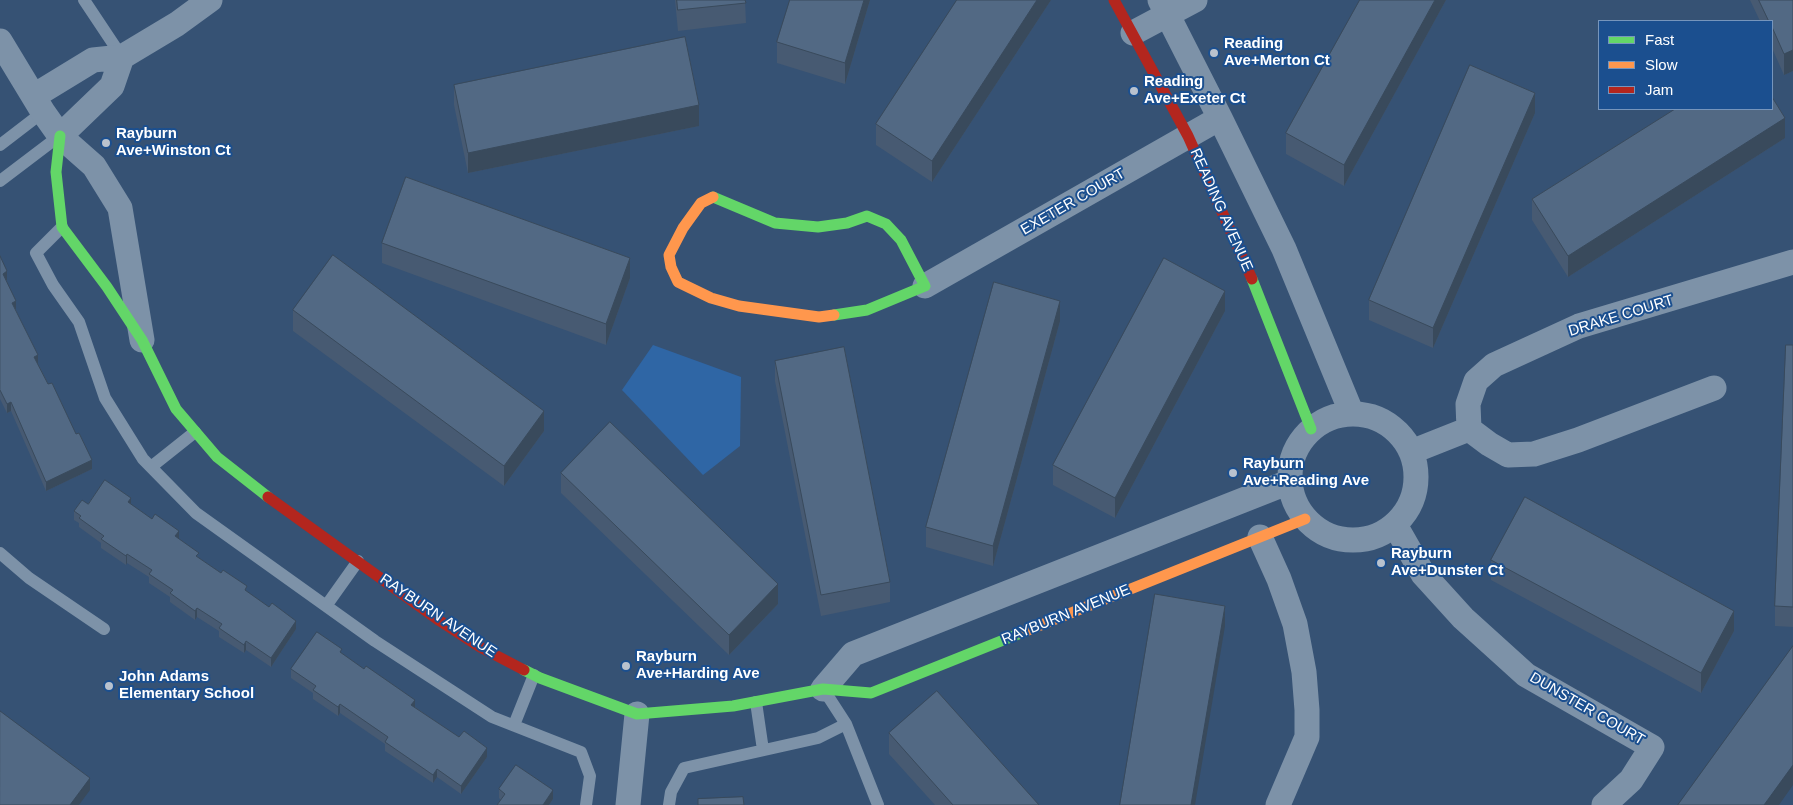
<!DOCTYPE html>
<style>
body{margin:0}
#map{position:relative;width:1793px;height:805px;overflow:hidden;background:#365274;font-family:Helvetica,sans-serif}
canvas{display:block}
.legend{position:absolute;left:1598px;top:20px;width:175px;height:90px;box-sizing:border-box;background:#1b4f8f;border:1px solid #7695bc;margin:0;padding:6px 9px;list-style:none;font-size:15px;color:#fff}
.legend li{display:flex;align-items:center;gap:10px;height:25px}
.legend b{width:25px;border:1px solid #7695bc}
</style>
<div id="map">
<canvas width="1793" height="805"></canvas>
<ul class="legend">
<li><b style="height:6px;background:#63d668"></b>Fast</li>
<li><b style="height:6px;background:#ff974d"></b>Slow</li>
<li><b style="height:6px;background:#b3261e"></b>Jam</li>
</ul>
</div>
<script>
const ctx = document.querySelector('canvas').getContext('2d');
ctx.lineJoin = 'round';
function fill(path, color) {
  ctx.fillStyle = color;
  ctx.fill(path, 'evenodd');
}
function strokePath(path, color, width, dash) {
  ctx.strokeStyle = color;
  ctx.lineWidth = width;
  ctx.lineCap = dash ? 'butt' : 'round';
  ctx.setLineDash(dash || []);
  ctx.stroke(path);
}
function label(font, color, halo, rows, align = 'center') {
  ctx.font = font + ' Helvetica,sans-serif';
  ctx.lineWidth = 4;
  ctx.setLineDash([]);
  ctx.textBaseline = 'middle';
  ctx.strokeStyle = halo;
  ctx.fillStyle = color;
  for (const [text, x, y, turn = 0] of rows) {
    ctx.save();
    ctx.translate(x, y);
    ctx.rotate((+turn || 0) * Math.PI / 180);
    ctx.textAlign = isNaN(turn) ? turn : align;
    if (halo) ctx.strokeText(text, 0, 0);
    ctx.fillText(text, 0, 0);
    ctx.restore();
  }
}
fill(new Path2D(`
 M653,345L741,377L740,446L703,475L622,390Z`), '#2f66a5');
strokePath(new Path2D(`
 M84,0L122,57
 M0,145L43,112
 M0,181L58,137
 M62,227L36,253L53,285L79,322L105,398L143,459L196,513L375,641L492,717L581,752L590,776L586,805
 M151,467L195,432
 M0,553L29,578L104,629
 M326,606L358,561
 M824,690L846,724L878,805
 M756,702L763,750
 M514,725L534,675
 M669,805L671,792L684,768L818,738L846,724`), '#7d92a8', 12);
strokePath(new Path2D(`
 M1160,0L1220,118L1284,249L1352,414
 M1133,33L1195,0
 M0,41L43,112L60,136L94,166L120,208L142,340
 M34,96L93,60L122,57L177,24L210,0
 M60,136L112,86L122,57
 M925,286L1220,118
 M1290 477a63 63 0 1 1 126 0a63 63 0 1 1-126 0Z
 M1469,429L1468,404L1476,381L1494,365L1579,326L1793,262
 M1411,452L1469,429L1489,444L1508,455L1534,454L1578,440L1714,388
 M1395,525L1423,574L1463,618L1526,675L1652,747L1631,780L1604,805
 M1260,537L1279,579L1295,624L1304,672L1307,710V737L1278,805
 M823,689L853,654L1289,482
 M628,805L637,714`), '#7d92a8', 25);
strokePath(new Path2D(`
 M60,136L56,172L62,227L107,287L142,340L176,409L217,457L268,497
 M713,197L775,223L818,227L847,223L867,216L886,224L901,240L925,286L867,310L834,315
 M1252,279L1311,429
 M524,670L540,678L637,714L733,706L823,689L871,693L1021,633`), '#63d668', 11);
strokePath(new Path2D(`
 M713,197L701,203L683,228L669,255L671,267L678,282L711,298L739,306L819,317L834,315
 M1021,633L1305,519`), '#ff974d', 11);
strokePath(new Path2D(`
 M1114,0L1188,136L1252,279
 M268,497L440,621L480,647L524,670`), '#b3261e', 11);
fill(new Path2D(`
 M675,0H745L746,23L678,31Z
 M790,0H870L845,84L777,63V42Z
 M957,0H1051L932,182L876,145V124Z
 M1360,0H1446L1344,186L1286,154V133Z
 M1750,0H1793V71L1784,75L1772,48V21H1760Z
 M454,85L699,126L468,173L454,105Z
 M1535,113L1433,348L1369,320V300Z
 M1785,138L1568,277L1532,220V199Z
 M382,243L630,278L606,345L382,263Z
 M0,256L7,280L6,281L16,310L38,364L92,469L46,491L11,411L7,413L0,399Z
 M293,310L544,431L504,486L293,331Z
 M1225,311L1115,518L1053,485V465Z
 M1060,321L993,566L926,547V527Z
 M1793,345V627L1775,626V606Z
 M775,361L890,582V602L821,616L775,381Z
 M561,473L778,604L729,655L561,493Z
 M131,505L179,539L199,558L247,592L296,629L271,667L246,650L244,653L219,637V631L197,617L195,620L170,602V597L149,583V577L127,563L126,565L101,548V543L79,527V523L74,520V511Z
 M1491,560L1734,631L1701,693L1491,580Z
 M342,654L415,707L487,757L461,794L437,777L433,783L385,751V744L340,713L338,716L313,699V693L291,678V669Z
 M889,733L1039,805H935L889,754Z
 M499,789L553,799L549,805H497L501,800L499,798Z`), '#475a72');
fill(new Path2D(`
 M864,0H870L845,84V63Z
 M1037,0H1051L932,182V161Z
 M1435,0H1446L1344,186V165Z
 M1793,50V71L1784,75V54Z
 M1535,93V113L1433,348V328Z
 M699,105V126L468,173V153Z
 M1785,118V138L1568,277V256Z
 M630,258V278L606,345V324Z
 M7,271V280L3,282V274Z
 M1225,291V311L1115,518V498Z
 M16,301V310L12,303Z
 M1060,301V321L993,566V546Z
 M38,355V364L34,357Z
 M11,402V411L7,413V404Z
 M544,411V431L504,486V466Z
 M92,460V469L46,491V482Z
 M131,498V506L128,502Z
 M179,531V539L175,536Z
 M127,554V563L126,565V556Z
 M778,584V604L729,655V635Z
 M1225,606V626L1195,805H1191Z
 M197,608V617L195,620V611Z
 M1734,611V631L1701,693V673Z
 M296,621V629L271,667V658Z
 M246,641V650L244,653V645Z
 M415,700V709L411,705Z
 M340,704V713L338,716V707Z
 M487,748V757L461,794V786Z
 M1793,765V785L1779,805H1764Z
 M437,769V777L433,783V775Z
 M90,778V790L79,805H70Z
 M553,790V799L549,805H543Z`), '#394a5c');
const building = new Path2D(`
 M677,0H745L746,3L678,10Z
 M790,0H864L845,63L777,42Z
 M957,0H1037L932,161L876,124Z
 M1360,0H1435L1344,165L1286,133Z
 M1759,0H1793V50L1784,54L1772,27V21H1769Z
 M685,37L699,105L468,153L454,85Z
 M1470,65L1535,93L1433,328L1369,300Z
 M1772,97L1785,118L1568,256L1532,199L1675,109H1772Z
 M406,177L630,258L606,324L382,243Z
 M333,255L544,411L504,466L293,310Z
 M0,256L7,271L3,274L16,301L12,303L38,355L34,357L48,384L52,383L76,434L79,433L92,460L46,482L11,402L7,404L0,390Z
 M1164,258L1225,291L1115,498L1053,465Z
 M994,282L1060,301L993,546L926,527Z
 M1786,345H1793V607L1775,606Z
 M844,347L890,582L821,595L775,361Z
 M610,422L778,584L729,635L561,473Z
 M105,480L131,498L128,502L152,519L155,514L179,531L175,536L199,553L196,556L221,573L223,570L247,586L245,590L269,607L272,603L296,621L271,658L246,641L244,645L219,628L222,624L197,608L195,611L170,593L173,590L149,574L152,570L127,554L126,556L101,539L104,536L79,518L81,516L74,511L82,500L88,504Z
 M1525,497L1734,611L1701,673L1491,560Z
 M1155,594L1225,606L1191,805H1120Z
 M317,632L342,649L340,652L364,669L366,666L415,700L411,705L459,737L464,731L487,748L461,786L437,769L433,775L385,742L388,737L340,704L338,707L313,690L316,686L291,669Z
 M1793,646V765L1764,805H1678Z
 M937,691L1039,805H953L889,733Z
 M0,711L90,778L70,805H0Z
 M516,765L553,790L543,805H497L505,794L499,789Z
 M743,797L744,805H698V799Z`);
fill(building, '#526984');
strokePath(building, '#394a5c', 1);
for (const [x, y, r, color] of [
 [1214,53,5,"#b9c2ce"],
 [1134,91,5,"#b9c2ce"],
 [106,143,5,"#b9c2ce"],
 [1233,473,5,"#b9c2ce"],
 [1381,563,5,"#b9c2ce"],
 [626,666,5,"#b9c2ce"],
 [109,686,5,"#b9c2ce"]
]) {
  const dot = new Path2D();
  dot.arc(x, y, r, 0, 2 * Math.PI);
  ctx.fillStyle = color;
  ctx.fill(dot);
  strokePath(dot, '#1b4f8f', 2);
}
label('bold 15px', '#fff', '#1b4f8f', [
 ["Reading",1224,44],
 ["Ave+Merton Ct",1224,61],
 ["Reading",1144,82],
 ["Ave+Exeter Ct",1144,99],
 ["Rayburn",116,134],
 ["Ave+Winston Ct",116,151],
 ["Rayburn",1243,464],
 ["Ave+Reading Ave",1243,481],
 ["Rayburn",1391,554],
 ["Ave+Dunster Ct",1391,571],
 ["Rayburn",636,657],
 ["Ave+Harding Ave",636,674],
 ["John Adams",119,677],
 ["Elementary School",119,694]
], 'left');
label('15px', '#fff', '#1b4f8f', [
 ["EXETER COURT",1073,202,-30],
 ["READING AVENUE",1221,210,66],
 ["DRAKE COURT",1621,316,-17],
 ["RAYBURN AVENUE",1066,615,-22],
 ["RAYBURN AVENUE",438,616,34],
 ["DUNSTER COURT",1587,709,30]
]);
</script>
